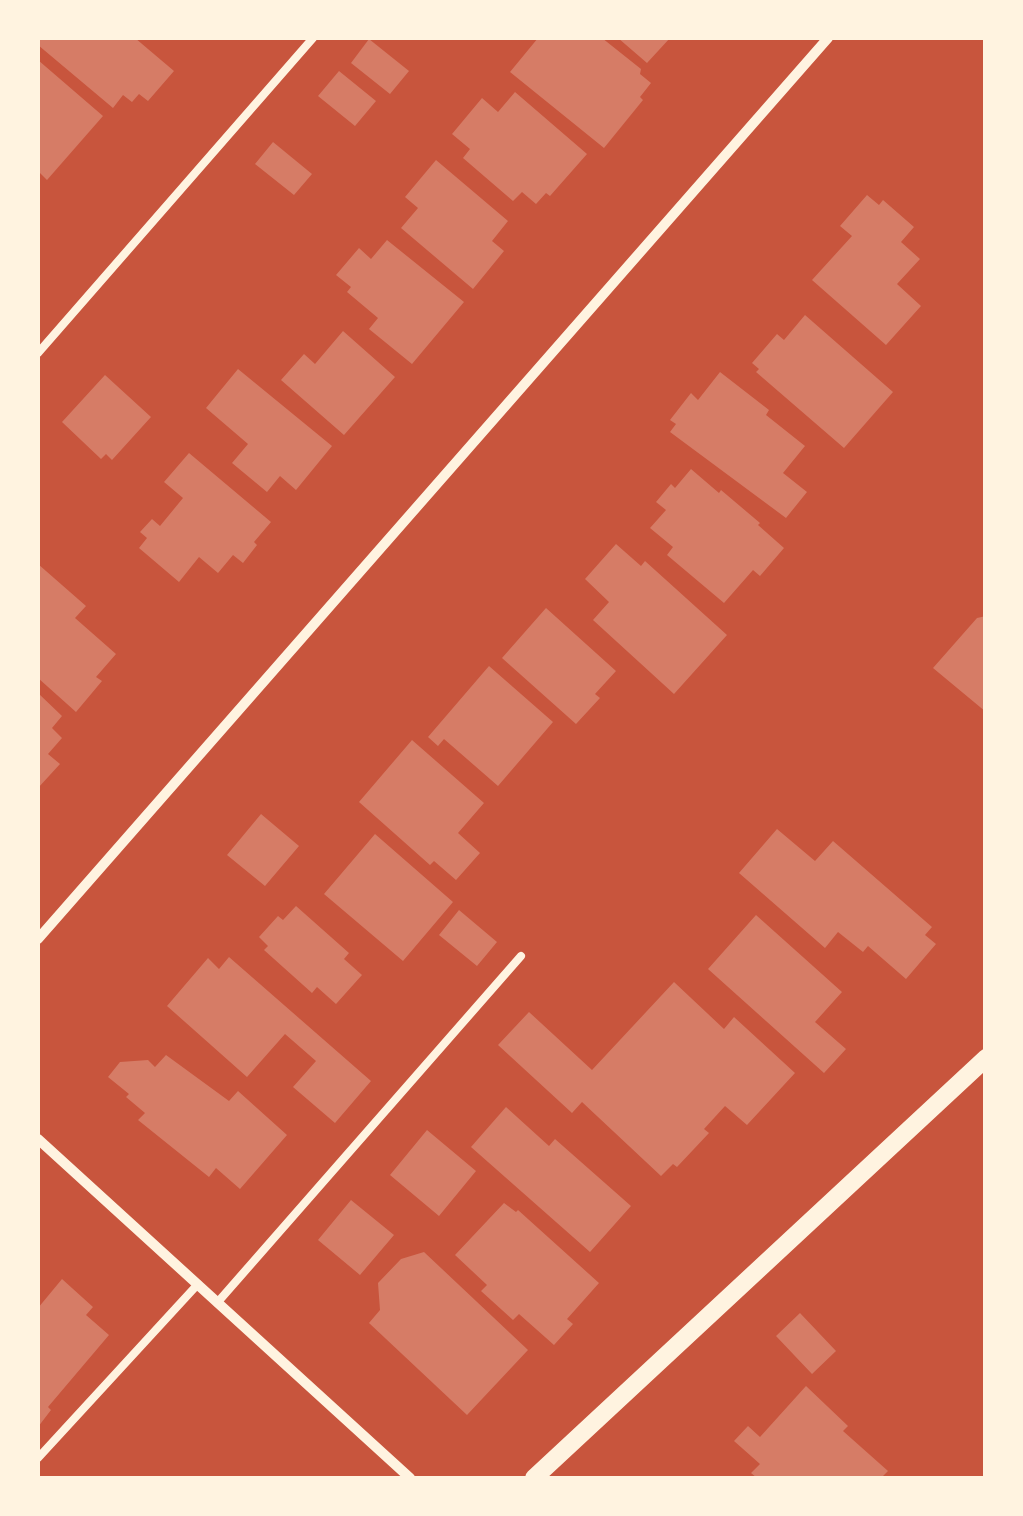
<!DOCTYPE html>
<style>
body{margin:0}
#map{position:relative;width:1023px;height:1516px;overflow:hidden;background:#c8553d;font-family:Jost,sans-serif}
canvas{display:block}
.frame{position:absolute;inset:0;border:40px solid #fff3e0;pointer-events:none}
</style>
<div id="map">
<canvas width="1023" height="1516"></canvas>
<div class="frame"></div>
</div>
<script>
const ctx = document.querySelector('canvas').getContext('2d');
ctx.lineJoin = 'round';
function fill(path, color) {
  ctx.fillStyle = color;
  ctx.fill(path, 'evenodd');
}
function strokePath(path, color, width, dash) {
  ctx.strokeStyle = color;
  ctx.lineWidth = width;
  ctx.lineCap = dash ? 'butt' : 'round';
  ctx.setLineDash(dash || []);
  ctx.stroke(path);
}
fill(new Path2D(`
 M38,38H135L174,71L148,101L139,94L132,102L123,95L113,108L38,45Z
 M538,38H602L641,69L640,74L651,83L640,97L643,100L604,148L510,72Z
 M618,38H670L647,63Z
 M369,39L409,71L390,94L351,63Z
 M38,60L103,116L47,180L38,171Z
 M339,71L376,101L355,126L318,96Z
 M515,92L587,154L550,196L546,193L536,204L522,192L513,201L463,158L470,149L452,134L482,98L498,112Z
 M273,142L312,174L294,195L255,164Z
 M436,160L508,221L492,241L504,251L473,289L401,228L418,208L405,197Z
 M867,195L879,205L883,200L914,227L901,242L920,259L897,284L921,306L886,345L812,280L852,236L840,226Z
 M387,240L464,302L412,364L369,329L378,318L347,292L351,287L336,275L359,248L371,259Z
 M805,315L893,392L844,448L756,372L759,369L752,363L777,334L784,340Z
 M343,331L395,377L344,435L281,380L304,354L315,364Z
 M238,369L332,446L296,490L280,476L267,492L232,463L248,444L206,408Z
 M720,372L769,410L766,415L805,446L783,473L807,492L786,518L670,432L676,424L670,420L691,393L698,400Z
 M105,375L151,417L112,460L106,454L101,459L62,422Z
 M189,453L271,522L254,542L257,545L243,563L233,555L218,573L199,557L179,582L139,548L147,538L140,532L152,519L160,526L183,498L164,482Z
 M691,469L719,493L721,490L760,523L758,525L784,548L760,576L753,570L724,603L667,555L673,547L650,528L666,510L656,502L671,484L675,488Z
 M616,544L641,566L645,561L727,635L674,694L593,620L609,602L585,579Z
 M38,564L86,606L75,618L116,654L96,677L102,681L76,712L38,678Z
 M546,608L616,671L595,694L600,698L576,724L502,658Z
 M986,616V712L933,668L977,618Z
 M489,666L553,722L498,786L444,739L438,746L428,737Z
 M38,693L62,716L52,728L62,738L48,754L60,764L38,788Z
 M412,740L484,803L458,833L480,853L456,880L434,861L430,865L359,802Z
 M261,814L299,846L265,886L227,855Z
 M777,829L815,861L833,841L932,927L925,935L936,944L906,979L868,946L863,952L838,932L825,948L739,873Z
 M375,834L453,902L403,961L324,894Z
 M296,906L349,953L344,959L362,975L336,1004L317,987L312,993L264,950L268,946L259,937L278,916L283,920Z
 M459,910L497,942L477,966L439,935Z
 M756,915L842,992L815,1022L846,1049L824,1073L708,969Z
 M229,957L371,1081L335,1123L293,1087L316,1061L285,1034L247,1077L167,1006L208,958L219,969Z
 M674,982L724,1029L734,1017L795,1073L747,1125L725,1106L704,1129L709,1133L677,1167L673,1164L661,1176L582,1102L572,1113L498,1045L529,1012L592,1070Z
 M166,1055L229,1101L238,1091L287,1135L240,1189L216,1168L209,1177L138,1120L145,1113L126,1097L129,1094L108,1077L120,1062L148,1060L155,1067Z
 M506,1107L549,1146L555,1139L631,1206L590,1252L471,1147Z
 M427,1130L476,1171L439,1216L390,1175Z
 M351,1200L394,1235L360,1275L318,1240Z
 M504,1203L516,1212L518,1210L599,1283L567,1319L573,1324L554,1345L519,1314L513,1320L481,1291L487,1285L455,1255Z
 M424,1252L528,1350L467,1415L369,1323L380,1310L378,1283L401,1259Z
 M62,1279L93,1307L86,1315L109,1335L48,1407L51,1410L38,1427V1308Z
 M800,1313L836,1351L812,1374L776,1336Z
 M806,1386L848,1426L843,1431L888,1471L881,1478H757L751,1473L760,1464L734,1441L748,1426L760,1437Z`), '#d67c66');
strokePath(new Path2D(`
 M38,353L313,38
 M217,1303L521,956
 M38,1458L198,1284`), '#fff3e0', 8);
strokePath(new Path2D(`
 M38,939L828,38
 M38,1139L410,1478`), '#fff3e0', 10);
strokePath(new Path2D(`
 M534,1478L986,1058`), '#fff3e0', 18);
</script>
